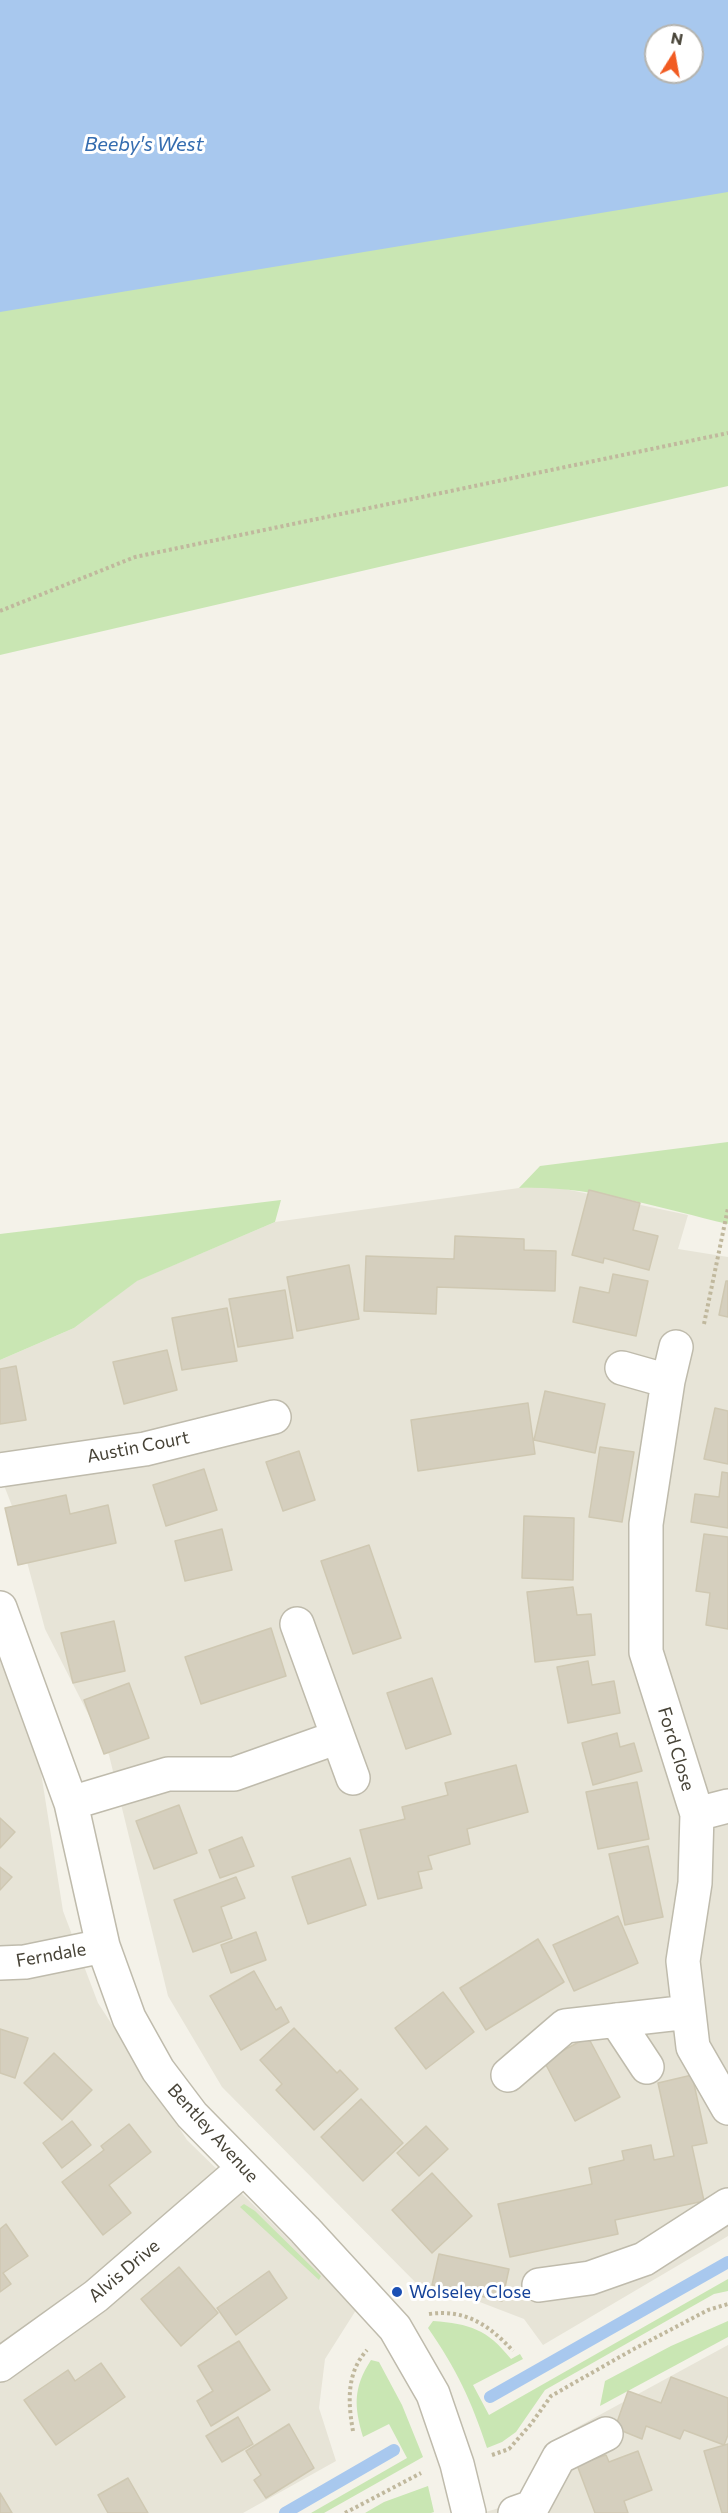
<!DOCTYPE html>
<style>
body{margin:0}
#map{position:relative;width:728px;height:2513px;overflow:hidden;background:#f4f2e9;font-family:Commissioner,sans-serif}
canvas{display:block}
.north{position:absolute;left:644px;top:24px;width:60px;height:60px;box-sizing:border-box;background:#fff;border:2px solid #b5b4af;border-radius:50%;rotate:11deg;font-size:16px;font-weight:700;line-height:24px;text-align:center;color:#474337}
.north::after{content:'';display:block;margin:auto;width:21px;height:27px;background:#f15b22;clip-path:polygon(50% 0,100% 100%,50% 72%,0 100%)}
</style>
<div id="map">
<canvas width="728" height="2513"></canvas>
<div class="north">N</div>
</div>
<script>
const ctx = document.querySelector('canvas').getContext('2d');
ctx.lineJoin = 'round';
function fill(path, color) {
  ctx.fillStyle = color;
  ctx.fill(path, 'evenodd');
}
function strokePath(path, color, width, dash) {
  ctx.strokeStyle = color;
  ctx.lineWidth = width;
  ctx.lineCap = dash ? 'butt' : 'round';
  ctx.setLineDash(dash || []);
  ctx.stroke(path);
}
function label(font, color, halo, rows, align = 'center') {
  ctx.font = font + ' Commissioner,sans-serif';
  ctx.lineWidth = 6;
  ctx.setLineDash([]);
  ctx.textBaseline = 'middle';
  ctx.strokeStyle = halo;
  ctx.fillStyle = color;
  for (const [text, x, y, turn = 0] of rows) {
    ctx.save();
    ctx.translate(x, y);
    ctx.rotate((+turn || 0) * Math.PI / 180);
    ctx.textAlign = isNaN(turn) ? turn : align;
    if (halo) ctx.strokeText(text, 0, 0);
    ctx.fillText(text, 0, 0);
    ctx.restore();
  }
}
fill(new Path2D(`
 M551,1186L688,1215L678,1249L728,1257V2236L543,2345L524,2319L472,2299L422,2289L222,2087L168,1996L109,1755L45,1629L12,1506L0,1475V1360L74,1328L136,1281L275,1222L519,1188Z
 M0,1653L39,1760L63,1911L98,2003L187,2140L358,2307L325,2359L319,2408L336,2461L243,2513H0Z
 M728,2345V2513H482L513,2504L572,2430Z`), '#e7e4d7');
fill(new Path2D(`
 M0,0H728V486L0,655ZM656,36H692V72H656Z
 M728,1142V1224C660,1208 589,1185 519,1188L540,1166Z
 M281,1200L275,1222L137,1281L74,1328L0,1360V1234Z
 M244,2204L255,2211L321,2276L319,2280L240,2207Z
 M728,2279V2291L714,2294L545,2390L516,2432L502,2442L487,2448C471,2400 457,2370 428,2328L433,2321C470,2324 487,2329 511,2359L520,2354L523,2359L473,2385L489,2415Z
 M728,2321V2337L600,2406L605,2381L671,2346Z
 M371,2360L379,2362L402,2405L423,2457L324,2513H311L407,2458L389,2424L363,2437C354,2406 353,2388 371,2360Z
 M428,2486L434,2512L431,2513H365L384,2502Z`), '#c9e6b3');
fill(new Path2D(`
 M0,0H728V192L0,312ZM656,36H692V72H656Z`), '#a8c8ee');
strokePath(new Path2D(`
 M490,2397L728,2262
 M285,2513L394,2450`), '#a8c8ee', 12);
const building = new Path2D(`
 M589,1190L640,1203L633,1230L658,1236L649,1270L604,1258L603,1263L572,1255Z
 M455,1236L524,1239V1250L556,1251L555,1291L437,1287L436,1314L364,1311L366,1256L454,1259Z
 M349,1265L359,1319L297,1331L287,1277Z
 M613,1274L648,1281L636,1336L573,1322L580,1287L609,1293Z
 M726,1281H728V1317L719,1315Z
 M285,1290L293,1338L238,1347L229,1299Z
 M227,1308L237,1361L182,1370L172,1318Z
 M167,1350L177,1390L124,1404L113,1362Z
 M16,1366L26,1420L0,1424V1369Z
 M545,1391L605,1404L595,1453L534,1440Z
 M528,1403L535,1454L418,1471L411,1420Z
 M715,1408L728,1411V1464L704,1459Z
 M600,1447L634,1452L622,1522L589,1517Z
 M299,1451L315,1500L283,1511L266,1462Z
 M204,1469L217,1510L166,1526L153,1485Z
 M722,1472L728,1473V1528L691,1522L695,1494L719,1497Z
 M66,1495L70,1514L108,1505L116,1543L18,1565L5,1508Z
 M524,1516L574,1518L573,1580L522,1578Z
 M222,1529L232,1570L185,1581L175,1541Z
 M704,1534L728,1537V1629L706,1625L710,1593L696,1591Z
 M369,1545L401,1638L353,1654L321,1561Z
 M573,1587L577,1615L591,1614L595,1655L535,1662L527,1592Z
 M114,1621L125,1671L73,1683L61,1633Z
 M271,1628L286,1676L201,1704L185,1657Z
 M588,1661L592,1685L614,1681L620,1713L568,1723L557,1667Z
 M432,1678L451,1734L406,1749L387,1693Z
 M129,1683L149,1738L104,1754L84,1700Z
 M617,1733L620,1747L634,1743L642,1771L593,1785L582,1743Z
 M516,1765L528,1812L467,1829L470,1844L428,1856L432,1869L418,1872L422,1888L378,1899L360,1830L405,1819L402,1807L448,1795L445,1783Z
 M637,1782L649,1839L598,1849L586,1792Z
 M179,1805L197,1853L154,1869L136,1821Z
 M0,1818L15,1832L0,1848Z
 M242,1837L254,1866L220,1878L209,1850Z
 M648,1846L663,1917L625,1925L609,1854Z
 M350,1858L366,1905L308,1924L292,1877Z
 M0,1867L12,1877L0,1890Z
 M236,1877L245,1898L221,1907L232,1938L193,1952L174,1900Z
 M618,1916L638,1963L574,1991L553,1945Z
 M256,1932L266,1960L231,1973L221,1945Z
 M538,1939L564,1982L486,2030L460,1988Z
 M254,1971L276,2010L281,2007L289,2022L241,2050L210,1996Z
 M443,1992L474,2032L426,2069L395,2028Z
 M294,2028L337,2073L340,2070L358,2089L314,2130L276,2090L282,2084L260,2060Z
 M0,2029L28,2038L15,2078L0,2073Z
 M588,2037L620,2097L575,2121L544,2061Z
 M54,2053L92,2090L62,2120L24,2083Z
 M692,2075L707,2143L692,2146L704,2201L615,2220L618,2234L510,2257L498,2204L592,2184L589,2168L624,2160L622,2151L651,2145L654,2160L674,2156L658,2083Z
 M361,2099L403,2143L363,2181L321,2137Z
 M72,2121L91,2145L62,2168L43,2143Z
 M129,2124L151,2152L109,2185L131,2213L103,2235L62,2182L104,2150L101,2146Z
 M426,2126L448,2149L419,2176L397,2153Z
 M432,2173L472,2216L432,2253L392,2210Z
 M6,2224L28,2256L3,2273L11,2284L0,2292V2229Z
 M439,2254L509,2269L502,2301L432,2285Z
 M179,2267L218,2313L181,2346L141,2299Z
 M269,2271L287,2298L236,2335L217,2308Z
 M239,2341L270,2390L211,2426L197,2401L213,2391L198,2366Z
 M101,2363L125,2397L56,2445L24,2400L68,2370L75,2381Z
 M671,2377L728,2398V2435L724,2445L684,2430L680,2439L646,2426L642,2439L615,2428L628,2391L661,2403Z
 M238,2417L253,2444L222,2462L206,2436Z
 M289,2424L314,2468L266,2498L254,2480L261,2475L246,2451Z
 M728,2444V2513H722L704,2451Z
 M638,2451L652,2490L624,2501L628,2513H595L577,2465L606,2455L609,2462Z
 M128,2478L148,2513H108L98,2495Z
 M0,2493L12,2513H0Z`);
fill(building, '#d5cfbe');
strokePath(building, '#cfc8b2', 1.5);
const minor = new Path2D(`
 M676,1347L668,1381L646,1524V1652L697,1814L695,1883L683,1961L693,2047L728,2108
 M622,1368L668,1381
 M0,1470L145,1449L274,1417
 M0,1608L71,1803L103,1946L129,2018L158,2070L192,2115L305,2230L395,2328L433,2394L457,2464L469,2513
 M297,1624L338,1737
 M71,1803L168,1774H234L338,1737L353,1778
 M697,1814L728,1806
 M0,1963L25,1962L103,1946
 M616,2020L647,2067
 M508,2075L565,2026L689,2012
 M539,2285L590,2278L644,2259L728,2205
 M0,2365L96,2296L243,2169
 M515,2513L532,2507L559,2457L606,2434`);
strokePath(minor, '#bfbbac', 36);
strokePath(new Path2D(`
 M0,611L135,557L728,433
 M704,1324L728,1208
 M429,2314C466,2309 489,2325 513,2351
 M353,2431C348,2403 346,2373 367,2350
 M492,2455L509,2449L531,2424L551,2396L632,2350L708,2310L728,2304
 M345,2513L421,2473`), '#c0b89d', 4, [3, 3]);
strokePath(minor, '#fff', 33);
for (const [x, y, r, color] of [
 [397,2292,6,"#1a4fb4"]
]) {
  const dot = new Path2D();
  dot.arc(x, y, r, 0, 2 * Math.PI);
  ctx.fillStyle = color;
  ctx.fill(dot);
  strokePath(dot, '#fff', 2);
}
label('18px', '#474337', '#fff', [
 ["Austin Court",138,1447,-11],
 ["Ford Close",676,1749,73],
 ["Ferndale",51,1955,-10],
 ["Bentley Avenue",213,2133,48],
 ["Alvis Drive",124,2271,-40]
]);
label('18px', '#164399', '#fff', [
 ["Wolseley Close",409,2292]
], 'left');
label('italic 20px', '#346caf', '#fff', [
 ["Beeby's West",144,144]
]);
</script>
